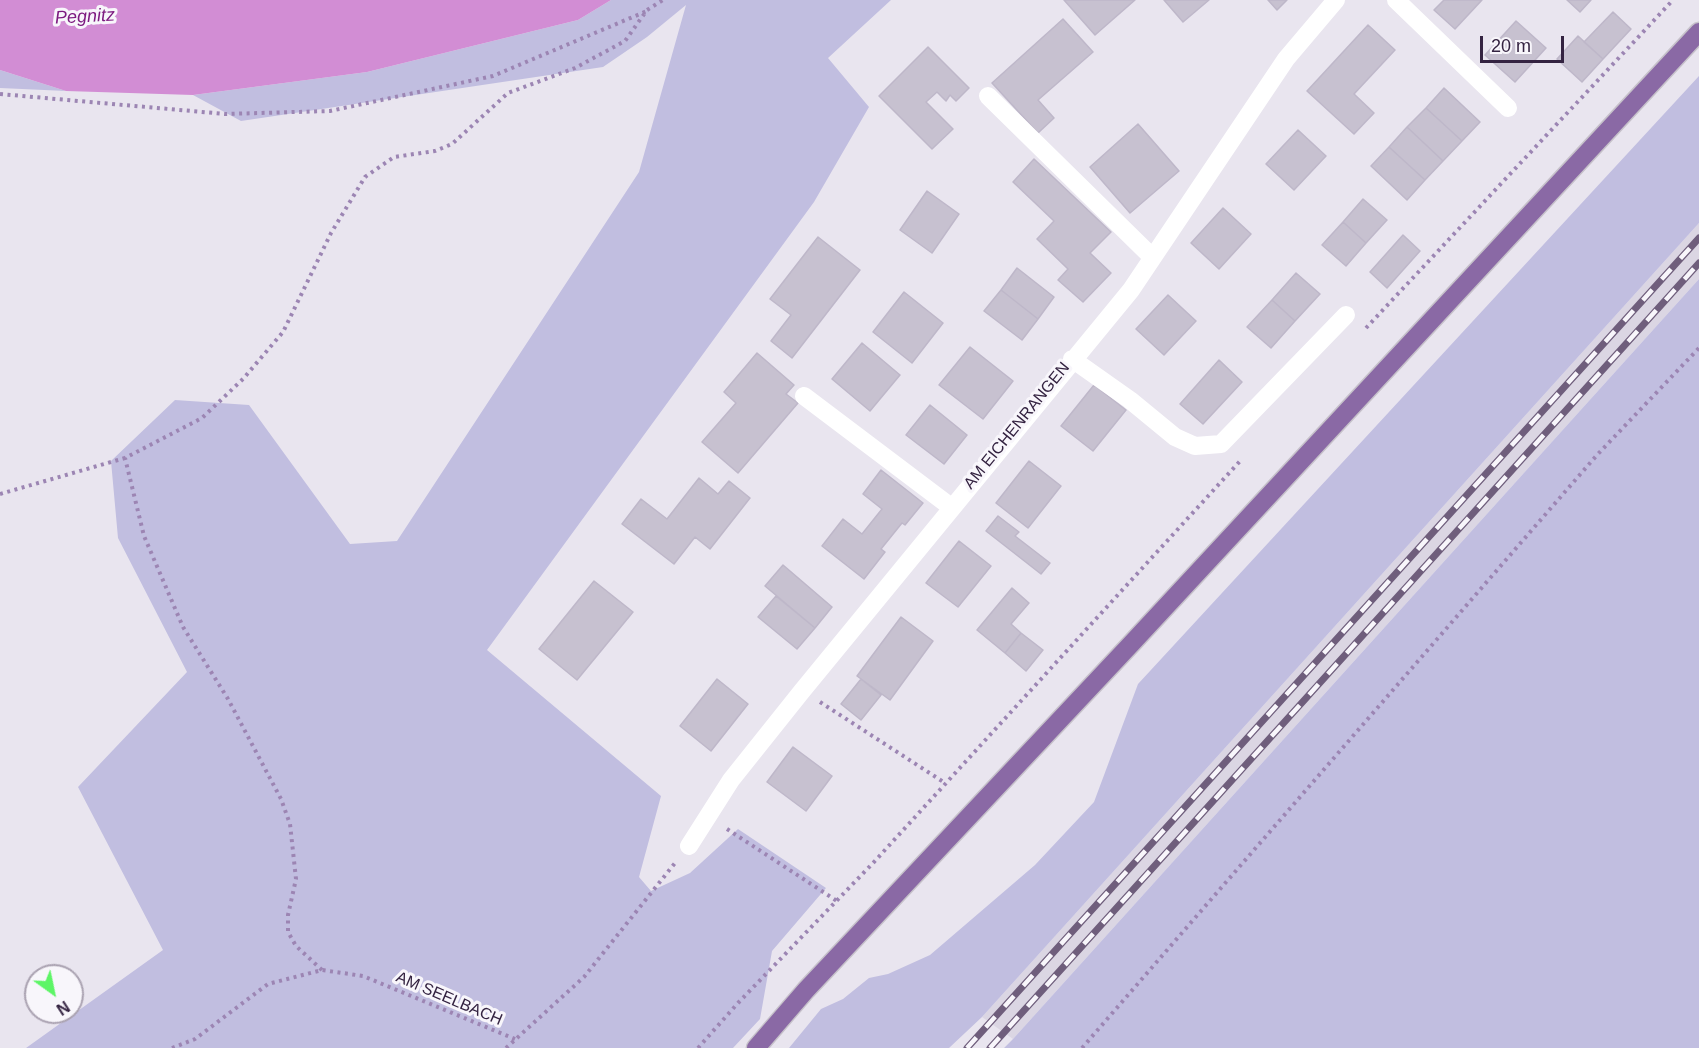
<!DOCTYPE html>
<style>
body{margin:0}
#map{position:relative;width:1699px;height:1048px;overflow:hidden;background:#e9e5ef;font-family:Arial,sans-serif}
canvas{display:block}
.north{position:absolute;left:24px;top:964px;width:60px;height:60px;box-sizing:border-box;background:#f8f6fb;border:2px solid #aaa2b1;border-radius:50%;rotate:147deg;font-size:16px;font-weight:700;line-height:24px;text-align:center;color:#342341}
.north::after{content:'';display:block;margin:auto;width:21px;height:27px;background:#5df566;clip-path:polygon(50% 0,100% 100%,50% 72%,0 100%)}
.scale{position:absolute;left:1480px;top:36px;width:84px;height:27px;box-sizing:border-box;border:3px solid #342341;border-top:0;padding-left:8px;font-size:18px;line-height:21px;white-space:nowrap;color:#342341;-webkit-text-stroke:4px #f8f6fb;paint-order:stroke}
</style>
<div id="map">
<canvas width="1699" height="1048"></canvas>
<div class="north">N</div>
<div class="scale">20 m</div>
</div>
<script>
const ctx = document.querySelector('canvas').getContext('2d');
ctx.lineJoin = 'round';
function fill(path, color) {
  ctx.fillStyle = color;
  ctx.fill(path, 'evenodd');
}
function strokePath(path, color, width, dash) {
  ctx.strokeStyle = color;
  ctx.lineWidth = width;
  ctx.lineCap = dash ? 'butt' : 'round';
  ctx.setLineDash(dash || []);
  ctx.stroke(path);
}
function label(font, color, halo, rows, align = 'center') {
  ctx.font = font + ' Arial,sans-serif';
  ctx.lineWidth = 6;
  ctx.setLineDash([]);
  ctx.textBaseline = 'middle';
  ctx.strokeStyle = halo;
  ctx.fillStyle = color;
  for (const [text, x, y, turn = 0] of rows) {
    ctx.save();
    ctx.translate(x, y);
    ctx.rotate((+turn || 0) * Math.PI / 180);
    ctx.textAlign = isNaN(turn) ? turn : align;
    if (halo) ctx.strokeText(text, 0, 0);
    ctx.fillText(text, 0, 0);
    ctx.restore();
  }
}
fill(new Path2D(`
 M1699,223V279L1013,1039L982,1017Z`), '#dbd6e3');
fill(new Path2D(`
 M611,0H891L828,58L869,107L814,202L487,650L661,796L639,877L651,891L690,873L738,829L826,888L772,951L760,1019L733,1048H26L163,950L78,787L187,672L118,538L111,461L175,400L249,405L350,544L397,541L639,172L686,5L647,37L603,67L241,121L193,95L367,72L578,20Z
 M0,70L66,91L0,88Z
 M1699,76V223L982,1017L949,1048H789L821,1009L843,999L869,978L888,974L930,955L1035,865L1094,802L1138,684Z
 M1699,279V1048H1004L1013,1039Z`), '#c1bee0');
fill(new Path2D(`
 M0,0H611L578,20L367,72L193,95L66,91L0,70Z`), '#d28dd4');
const building = new Path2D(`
 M1064,0H1135L1095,35Z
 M1164,0H1209L1183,22Z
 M1268,0H1287L1277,10Z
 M1444,0H1482L1455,29L1434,10Z
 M1567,0H1591L1580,12Z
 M1613,12L1631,29L1603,59L1584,42Z
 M1063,19L1093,52L1038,100L1054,118L1038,133L992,83Z
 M1516,21L1546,48L1515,82L1485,55Z
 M1368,25L1395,50L1354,94L1374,113L1354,134L1307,91Z
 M1578,36L1603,59L1582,82L1557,59Z
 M928,47L969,88L956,101L950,95L946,101L937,92L926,102L953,129L932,149L879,96Z
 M1444,88L1480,122L1462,141L1426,108Z
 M1426,108L1462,141L1443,161L1407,127Z
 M1138,124L1179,171L1130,213L1090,167Z
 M1407,127L1443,161L1425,180L1389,147Z
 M1298,130L1326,156L1294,190L1266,164Z
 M1389,147L1425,180L1407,200L1371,166Z
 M1034,159L1111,232L1090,253L1111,273L1083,302L1058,280L1068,269L1037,239L1054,221L1013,182Z
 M927,191L959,214L932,253L900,230Z
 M1363,199L1387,220L1366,243L1343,222Z
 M1223,208L1251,234L1219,269L1191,243Z
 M1343,222L1366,243L1346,266L1322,245Z
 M1403,235L1420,251L1387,288L1370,272Z
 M818,237L860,270L792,358L771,341L791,315L770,299Z
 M1017,268L1054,297L1038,319L1001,290Z
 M1296,273L1320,294L1295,321L1272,300Z
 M1001,290L1038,319L1022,340L984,311Z
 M904,292L943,323L912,363L873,332Z
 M1168,295L1196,321L1164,355L1136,329Z
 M1272,300L1295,321L1271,348L1247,327Z
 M862,343L900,375L870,411L832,379Z
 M970,347L1013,381L983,419L939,385Z
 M757,353L794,385L786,394L798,403L738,473L702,442L736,403L724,392Z
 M1219,360L1242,382L1203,424L1180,404Z
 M1094,385L1126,410L1093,451L1061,426Z
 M930,405L967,435L944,464L906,435Z
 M1029,461L1061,486L1028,528L996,503Z
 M881,470L923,503L905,525L902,523L881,549L885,552L864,579L822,546L843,519L862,534L882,509L863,494Z
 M699,478L718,494L729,481L750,498L710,549L695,537L674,564L622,524L641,499L667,519Z
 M998,516L1019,532L1015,536L1050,563L1041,574L986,531Z
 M959,541L991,566L958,607L926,583Z
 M783,565L832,607L815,628L765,586Z
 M594,581L633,612L577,680L539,649Z
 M1012,588L1029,603L1011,624L1021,633L1005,653L977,630Z
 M776,596L815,628L797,649L758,617Z
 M901,617L933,641L890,700L857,676Z
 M1021,633L1043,650L1026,671L1005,653Z
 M717,679L748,704L711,751L680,726Z
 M861,679L881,695L861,720L841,704Z
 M793,747L832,776L806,811L767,782Z`);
fill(building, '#c7c1d0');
strokePath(building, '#beb7c9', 1.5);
const major = new Path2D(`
 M756,1048L806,990L1132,643L1699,32`);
strokePath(major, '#c6c1ca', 21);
strokePath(new Path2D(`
 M0,94L225,114L330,111L493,76L647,11
 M1366,328L1673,0
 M0,494L125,458
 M820,702L945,783
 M727,829L837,901
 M322,970L296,946L288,932V915L296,879L290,824L281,799L228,699L183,627L144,536L125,458L202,418L243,379L283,332L331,233L365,177L394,157L435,151L452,144L508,93L575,68L625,41L647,10L663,0
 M172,1048L195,1039L268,984L322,970L363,976L515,1039
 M506,1048L584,977L675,863
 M698,1048L738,1003L874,862L1241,460
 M1082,1048L1597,455L1699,348`), '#9c85b3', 4, [3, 4.5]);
strokePath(new Path2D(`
 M1396,0L1508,108
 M988,96L1152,257
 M1072,359L1130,400L1175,437L1195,446L1221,444L1346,315
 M804,396L951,507
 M689,846L731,780L802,691L1131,290L1286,59L1336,0`), '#fff', 18);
strokePath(major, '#8a69a5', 18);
const rail = new Path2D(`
 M967,1048L1699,238
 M990,1048L1699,263`);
strokePath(rail, '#6f5e7c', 7);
strokePath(rail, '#f8f6fb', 4.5, [14]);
label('16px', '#342341', '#f8f6fb', [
 ["AM EICHENRANGEN",1017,426,-51],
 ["AM SEELBACH",449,999,23]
]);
label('italic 18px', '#7d1b80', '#f8f6fb', [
 ["Pegnitz",85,17,-3]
]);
</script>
